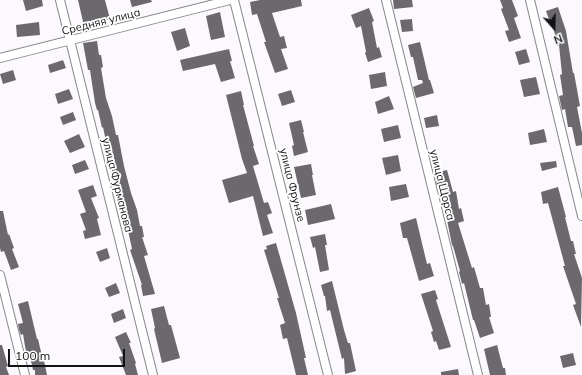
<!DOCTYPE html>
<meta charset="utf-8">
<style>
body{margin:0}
#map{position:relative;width:582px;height:375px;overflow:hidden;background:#fbf8fe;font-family:Mulish,sans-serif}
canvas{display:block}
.north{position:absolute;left:534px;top:8px;width:40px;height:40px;-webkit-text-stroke:3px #fff;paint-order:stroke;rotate:160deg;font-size:11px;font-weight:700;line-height:16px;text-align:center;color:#131214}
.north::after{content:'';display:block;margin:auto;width:14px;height:18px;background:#131214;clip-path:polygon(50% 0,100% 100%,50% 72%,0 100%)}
.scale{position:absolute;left:8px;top:349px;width:117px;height:18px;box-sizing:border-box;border:2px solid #131214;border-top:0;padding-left:5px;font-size:12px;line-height:14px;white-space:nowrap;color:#131214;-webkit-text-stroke:3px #fff;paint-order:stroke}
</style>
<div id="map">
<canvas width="582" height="375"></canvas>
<div class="north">N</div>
<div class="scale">100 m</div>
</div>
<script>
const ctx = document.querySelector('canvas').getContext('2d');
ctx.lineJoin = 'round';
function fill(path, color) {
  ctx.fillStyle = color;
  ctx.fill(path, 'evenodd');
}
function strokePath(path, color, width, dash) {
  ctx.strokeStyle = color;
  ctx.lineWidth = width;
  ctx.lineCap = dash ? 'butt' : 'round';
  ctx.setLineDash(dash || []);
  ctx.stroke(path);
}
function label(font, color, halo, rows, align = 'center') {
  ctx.font = font + ' Mulish,sans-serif';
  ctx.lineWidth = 3.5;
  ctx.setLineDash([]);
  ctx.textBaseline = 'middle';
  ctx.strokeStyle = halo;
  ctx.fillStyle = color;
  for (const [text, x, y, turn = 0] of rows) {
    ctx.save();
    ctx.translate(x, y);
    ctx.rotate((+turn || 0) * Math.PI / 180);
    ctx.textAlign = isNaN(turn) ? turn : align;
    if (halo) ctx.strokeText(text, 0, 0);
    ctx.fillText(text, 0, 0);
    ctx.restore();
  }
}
fill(new Path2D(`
 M23,0H42L43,6L26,11Z
 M78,0H105L110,19L84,26Z
 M130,0H151L152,2L132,7Z
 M260,0H301L302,6L272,13L280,37L284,36L287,48L281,49L288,69L275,73L264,42H266L257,14L252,15L250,2Z
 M393,0H412L413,7L394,9Z
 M500,0H512L518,16L514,18L521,38L509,42L505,31L509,30L501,9L503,8Z
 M558,7L566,31L573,73H574L580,106L577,107L582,133V145L576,146L572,127H568L565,109L562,110L559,96L563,95L560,75L562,74L559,45L557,46L553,24L551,25L546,11Z
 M369,8L374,21L372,22L377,48L379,47L382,57L368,62L365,53L366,52L361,26L356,28L351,15Z
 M220,12L225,37L211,40L206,16Z
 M412,19L413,31L402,32L400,20Z
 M39,22L40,35L17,37L16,25Z
 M185,28L190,46L177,51L171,32Z
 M97,41L99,55H101L103,67L101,68L106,98L112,116L116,135H118L124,166L131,193L137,210L140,226H142L144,237H142L148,255L144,256L155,294L143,296L141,285H142L130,250L132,249L123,207H122L113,175L103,127L102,128L98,110H97L95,103L90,70H88L83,43Z
 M420,42L429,80H430L434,93L416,98L413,87L423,83L422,80H418L413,57H411L408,45Z
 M229,49L232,61H230L235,78L221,82L215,64L183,71L180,60Z
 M526,49L530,62L519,65L515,52Z
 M63,60L66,68L50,73L48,65Z
 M13,70L16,80L3,84L0,74Z
 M385,72L387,86L371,89L369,75Z
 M536,77L540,94L524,97L520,80Z
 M69,89L73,99L58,104L55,94Z
 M291,90L295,102L282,106L278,94Z
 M241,91L244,105H243L254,146H253L259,164L253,166L264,203L268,202L272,213L267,215L273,233L263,236L253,196L229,203L222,180L247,173L242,159L226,95Z
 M389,96L394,109L378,114L375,102Z
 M73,112L76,120L63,125L60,117Z
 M437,115L439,126L426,128L424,118Z
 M301,120L304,132H303L308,152L294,156L292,146L294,145L289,123Z
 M398,125L401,138L384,142L381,129Z
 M544,129L547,142L530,145L528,133Z
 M79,134L85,147L70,153L64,141Z
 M398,155L401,171L386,175L382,158Z
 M85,160L89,169L75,174L72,165Z
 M556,161L557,167L542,171L540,163Z
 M311,164L313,175H312L316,195L301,198L294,167Z
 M447,170L453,192L456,191L459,209L461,208L464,221L458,223L472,268L474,267L480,288H483L486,305L489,304L491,317H489L494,333L480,338L474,320H473L464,283L462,284L459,272L460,271L453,246L452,245L440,185L437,186L434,173Z
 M406,184L409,197L391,201L389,187Z
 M93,185L97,196L91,198L99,218L97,219L101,235L85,239L83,231L86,230L80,214L86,212L78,190Z
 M558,187L566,217H565L571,241H573L576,254H574L582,278L581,327L573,305L576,304L563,266H565L548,203L543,204L541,192Z
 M331,204L335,219L308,225L305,210Z
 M0,211H3L8,235L9,234L14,248L12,249L19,267L11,270L4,251L1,252L0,248Z
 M416,218L427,264L430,263L434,276L419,281L407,238H403L400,223Z
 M325,234L327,245H325L329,270L320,272L315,247L313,248L310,237Z
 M276,243L296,313L306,358H304L308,375H296L287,338L283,339L280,325L285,323L277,298H279L264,250L267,249L266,246Z
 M107,248L110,258L100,262L96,252Z
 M332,281L344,330L348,343H350L356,371L345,374L344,358L342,359L330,310L327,311L325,296H324L321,285Z
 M116,283L120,293L109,297L105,288Z
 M435,290L438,299L436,300L451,347L439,350L436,341L434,342L431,332L433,331L421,294Z
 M28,301L37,339H38L42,356H43L47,375H35V370H33L29,351L26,352L23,334L21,335L19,330L18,324L23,323L18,304Z
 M164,306L169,325H171L180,358L162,363L154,329L155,328L151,309Z
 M123,309L126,318L114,323L111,314Z
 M126,332L131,343H129L136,363L135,364L138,375H126L119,357L123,356L115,337Z
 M0,345H2L8,366L6,367L9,375H0Z
 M497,345L503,368H505L506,375H490L484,349Z
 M573,353L576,365L563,368L560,356Z
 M458,369L459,375H441V372Z`), '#6c696e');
const minor = new Path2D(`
 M60,0L153,375
 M234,0L328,375
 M386,0L478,375
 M530,0L582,216
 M0,58L230,0
 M0,275L25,375`);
strokePath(minor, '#88858b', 10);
strokePath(minor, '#fff', 8);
label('11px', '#131214', '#fff', [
 ["Средняя улица",101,22,-14],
 ["улица Фурманова",117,185,76],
 ["улица Фрунзе",292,185,76],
 ["улица Щорса",442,185,76]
]);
</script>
